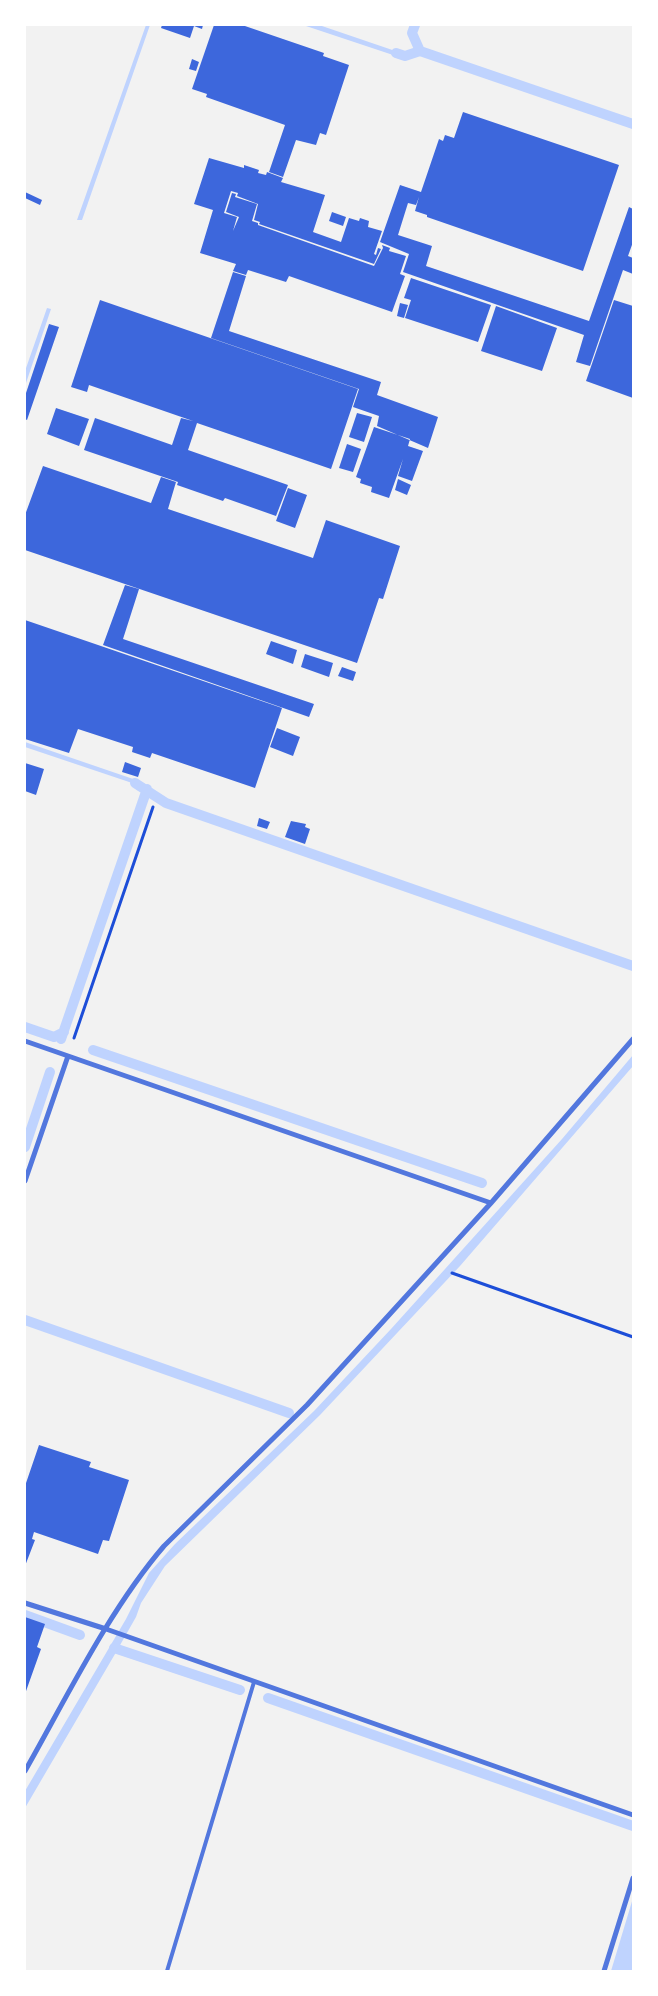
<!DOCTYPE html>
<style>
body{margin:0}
#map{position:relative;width:658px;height:1996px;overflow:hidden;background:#f2f2f2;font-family:"PT Sans Narrow",sans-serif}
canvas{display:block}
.frame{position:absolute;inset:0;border:26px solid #fff;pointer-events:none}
</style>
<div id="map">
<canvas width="658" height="1996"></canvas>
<div class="frame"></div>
</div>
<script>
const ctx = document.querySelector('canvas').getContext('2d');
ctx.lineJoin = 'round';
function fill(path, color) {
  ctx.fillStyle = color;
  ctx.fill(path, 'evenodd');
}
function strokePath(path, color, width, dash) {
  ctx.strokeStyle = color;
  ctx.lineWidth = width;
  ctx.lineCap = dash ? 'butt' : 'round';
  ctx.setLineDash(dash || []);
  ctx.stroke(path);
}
fill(new Path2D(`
 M146,25H150L82,220H77Z
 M303,25H319L410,56L405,59Z
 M47,308L51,309L25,386V371Z
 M25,742L139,781L147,788L25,747Z
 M633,1055V1066L460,1266L320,1415L165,1566L141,1603L136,1617L115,1654L25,1808V1791L126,1619L149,1573L175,1544L314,1411L391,1329L562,1139Z
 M633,1898V1971H611Z`), '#bfd3fe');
strokePath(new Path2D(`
 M420,51L633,124
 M396,53L405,56L420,51L412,33L415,25
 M135,783L166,803L633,966
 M25,1027L54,1037L64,1032
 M61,1039L147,789
 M93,1050L482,1183
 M25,1147L50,1072
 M25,1320L289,1413
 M25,1615L80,1635
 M114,1648L240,1690
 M268,1698L633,1826`), '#bfd3fe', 10);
fill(new Path2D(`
 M162,25H203L202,29L194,26L190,38L161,28Z
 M214,25H242L324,53L323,56L349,65L326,135L320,133L316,145L296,140L283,177L269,172L285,125L206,97L207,94L192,89Z
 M192,59L199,62L196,71L189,69Z
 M463,112L619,165L583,271L427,217V215L415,211L419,197L416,205L408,203L398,235L432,246L426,266L589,321L629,207L633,209V242L628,256L633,258V274L623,270L590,366L576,362L584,335L403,272L409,254L380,242L400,185L421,192L439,139L443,141L445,135L454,138Z
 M209,158L244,168V165L259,170L258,173L266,175L267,172L283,178L281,182L325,195L313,232L341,242L349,218L359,221L360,218L369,221L368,227L382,231L374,254L376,255L378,248L381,249L374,264L259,224L260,222L254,220L258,204L237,196L238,193L231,191L224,213L237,217L233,231L239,217L226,212L232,193L236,194L235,197L257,204L252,221L258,223V225L374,266L383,248L382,245L390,248L389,251L406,256L400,274L405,276L392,312L289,276L286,282L248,270L246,275L233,271L236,264L200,253L213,210L194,204Z
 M25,192L42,200L40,205L25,198Z
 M332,212L346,217L343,226L329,221Z
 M233,272L246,276L229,331L381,382L377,395L438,417L428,448L377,426L379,416L353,407L359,389L211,338Z
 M411,278L491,305L478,342L405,318L411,300L404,298Z
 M100,300L358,389L331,469L197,423L188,450L288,485L276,516L225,498L223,501L177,485L178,482L84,450L95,418L172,445L181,418L193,421L89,385L87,392L71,387Z
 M614,300L633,306V398L586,381Z
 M400,303L408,305L404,318L397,316Z
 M496,306L557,328L542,371L481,351Z
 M49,324L59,327L27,420L25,419V396Z
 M56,408L89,419L79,446L47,434Z
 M357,413L372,417L364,442L349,437Z
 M374,427L410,439L408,446L423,451L412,481L398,476L403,459L389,498L371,492L372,487L360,483L361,479L356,477Z
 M347,444L361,449L353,472L339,468Z
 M43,466L151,503L161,477L176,482L168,509L313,558L326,520L400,546L383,599L379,598L357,663L25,550V515Z
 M398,479L411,485L407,495L395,490Z
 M288,488L307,495L295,528L276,521Z
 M125,585L139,589L123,639L314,704L309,717L103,645Z
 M25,620L282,708L255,788L152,753L150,758L132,752L133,747L78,729L69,753L25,739Z
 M271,641L297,650L293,664L266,654Z
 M305,654L333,663L329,677L301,667Z
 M342,667L356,672L353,681L338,676Z
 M277,728L300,737L293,756L270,747Z
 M125,762L141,768L138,777L122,772Z
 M25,763L44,769L36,795L25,791Z
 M259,818L270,822L267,829L257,826Z
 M291,821L306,824L305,827L310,829L305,844L285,837Z
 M39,1445L91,1462L89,1467L129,1480L109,1541L103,1540L98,1554L34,1532L32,1539L35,1540L25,1566V1486Z
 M25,1617L45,1624L37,1647L41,1649L25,1694Z`), '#3d67dc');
strokePath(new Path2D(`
 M74,1038L153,807
 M452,1273L633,1337`), '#1d4ed8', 3);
strokePath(new Path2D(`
 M167,1971L254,1682`), '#5277de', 4);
strokePath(new Path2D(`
 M25,1041L491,1203
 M25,1181L68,1056
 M25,1603L106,1629L633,1815
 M25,1771C67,1697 109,1610 164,1546L307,1405L491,1203L633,1039
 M604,1971L633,1878`), '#5277de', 5);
</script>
